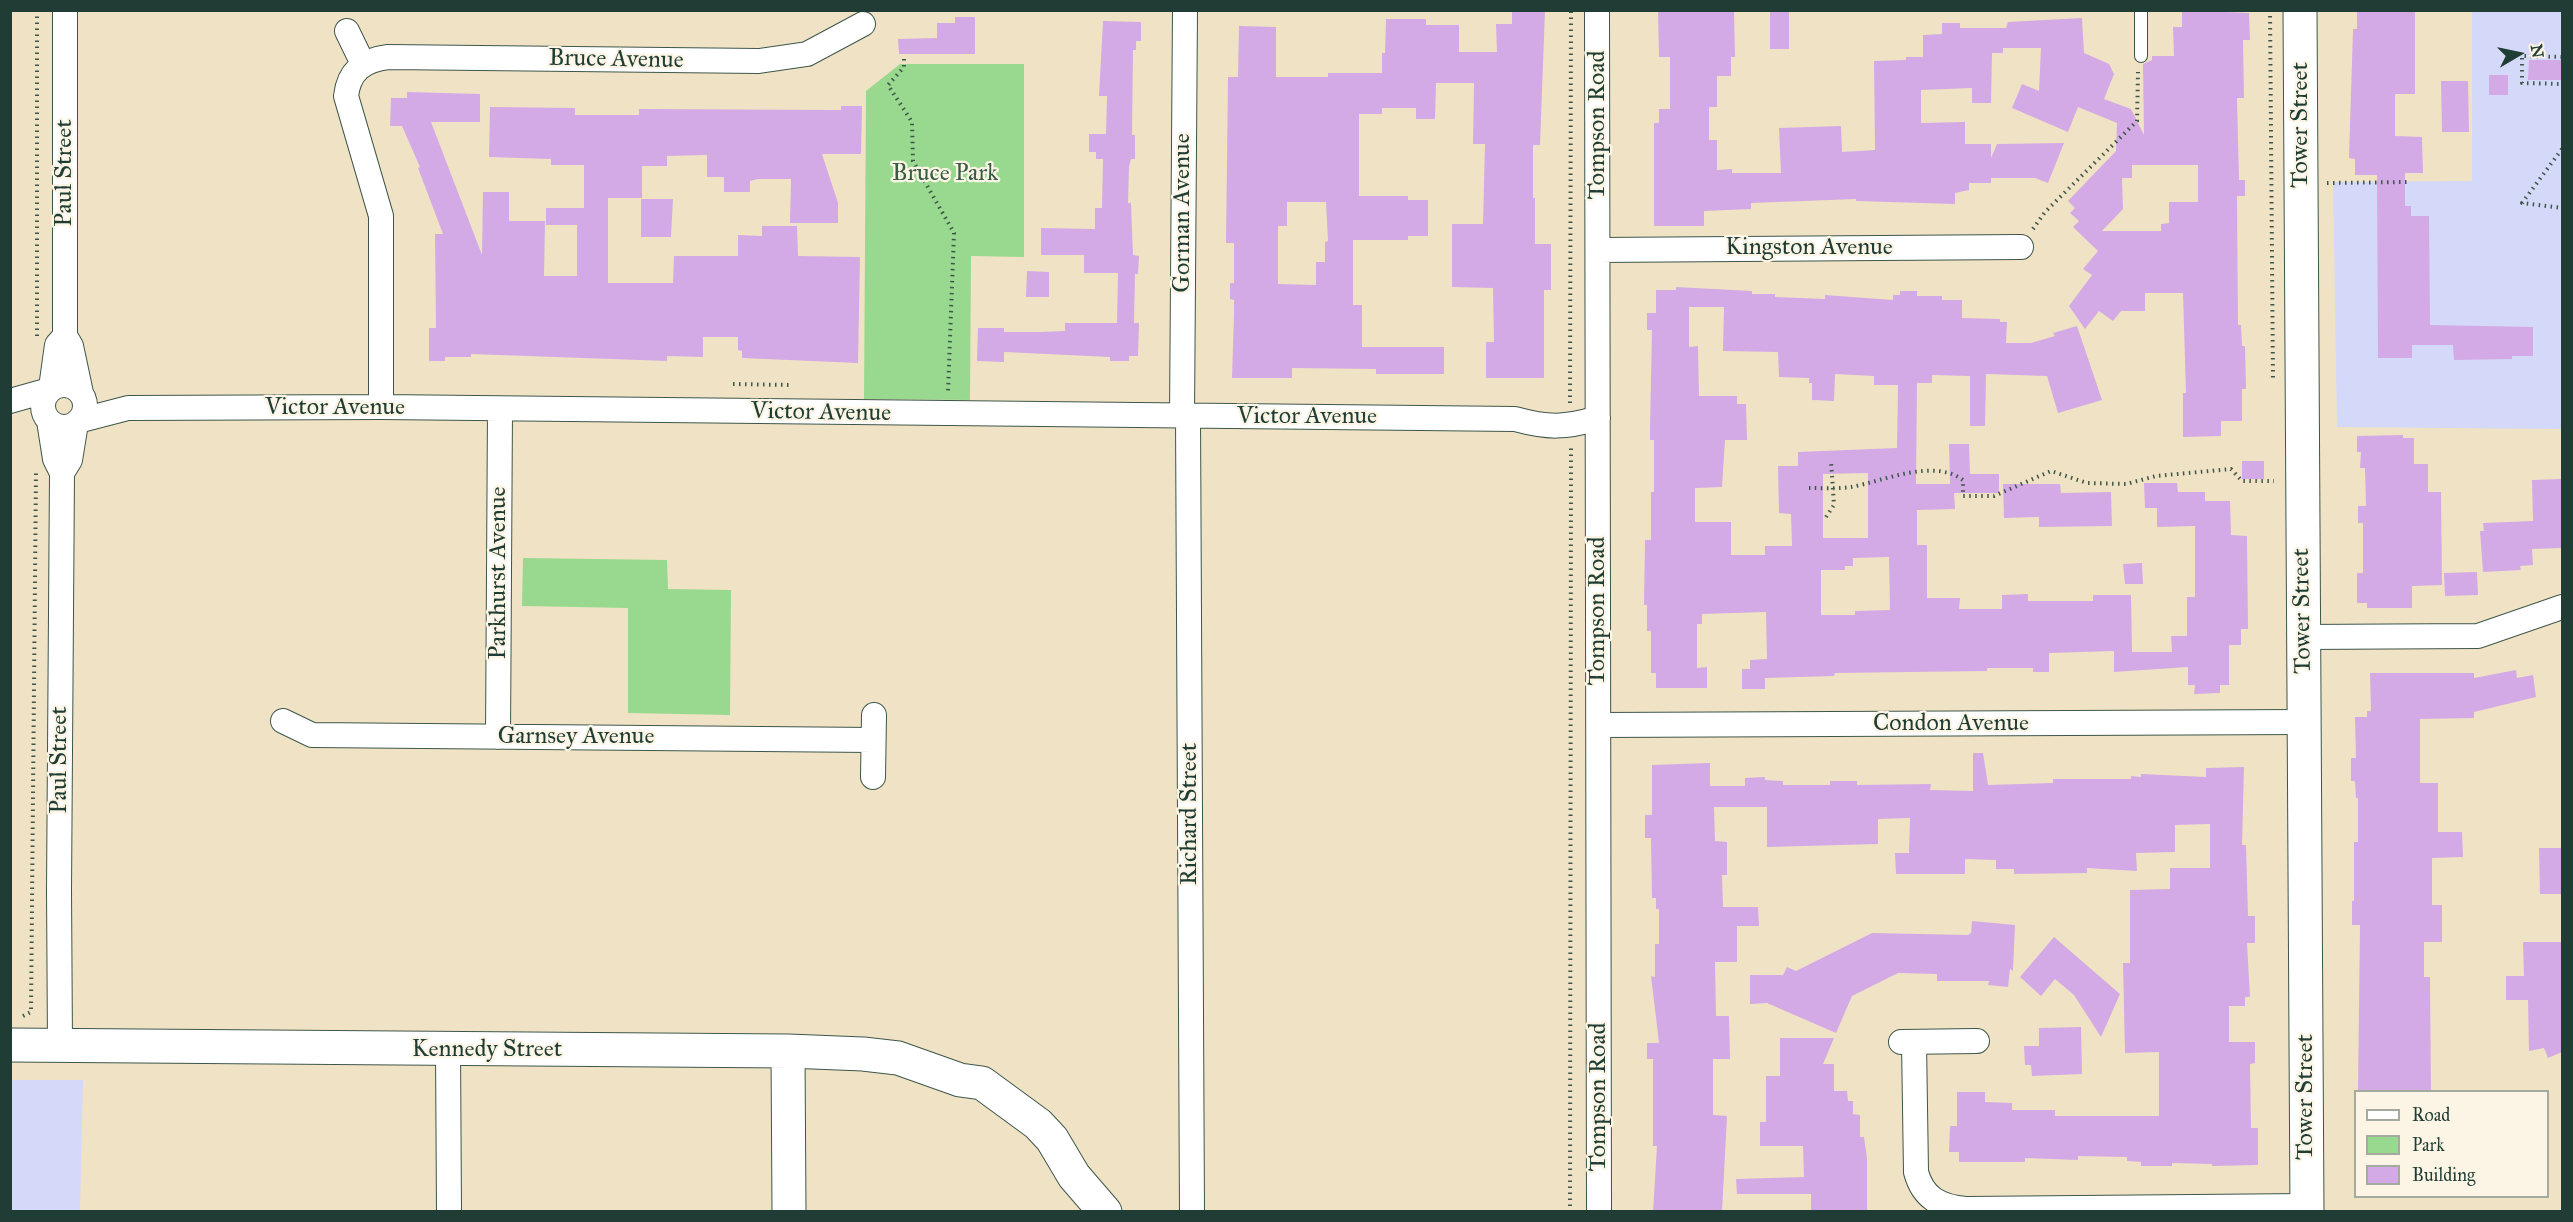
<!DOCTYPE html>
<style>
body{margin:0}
#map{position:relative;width:2573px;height:1222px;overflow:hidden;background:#f0e3c5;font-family:"IM FELL Great Primer",serif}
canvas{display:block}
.frame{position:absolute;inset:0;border:12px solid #1f3d34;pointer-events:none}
.legend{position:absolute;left:2354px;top:1090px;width:195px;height:108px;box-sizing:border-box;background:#fcf5e5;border:2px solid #a4ab9e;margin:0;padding:8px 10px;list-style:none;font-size:18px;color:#1f3d34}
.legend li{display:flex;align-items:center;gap:12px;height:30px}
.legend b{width:30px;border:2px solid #a4ab9e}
.north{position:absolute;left:2489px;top:24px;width:60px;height:60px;-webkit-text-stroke:4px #fcf5e5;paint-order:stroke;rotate:81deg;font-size:16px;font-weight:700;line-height:24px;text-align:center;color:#1f3d34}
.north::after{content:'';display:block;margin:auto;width:21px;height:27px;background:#1f3d34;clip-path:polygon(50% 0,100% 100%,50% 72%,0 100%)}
</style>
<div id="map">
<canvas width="2573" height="1222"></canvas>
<div class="frame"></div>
<ul class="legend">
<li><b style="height:8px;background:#fff"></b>Road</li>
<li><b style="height:16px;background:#98d98f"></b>Park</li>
<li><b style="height:16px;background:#d3aae5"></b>Building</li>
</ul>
<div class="north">N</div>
</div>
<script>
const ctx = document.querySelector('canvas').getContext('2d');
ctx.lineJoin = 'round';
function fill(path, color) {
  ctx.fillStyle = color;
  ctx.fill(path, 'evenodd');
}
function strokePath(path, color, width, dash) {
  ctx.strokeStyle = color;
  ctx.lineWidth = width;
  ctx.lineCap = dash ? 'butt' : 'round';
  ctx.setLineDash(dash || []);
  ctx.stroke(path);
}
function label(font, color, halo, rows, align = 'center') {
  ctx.font = font + ' "IM FELL Great Primer",serif';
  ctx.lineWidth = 4.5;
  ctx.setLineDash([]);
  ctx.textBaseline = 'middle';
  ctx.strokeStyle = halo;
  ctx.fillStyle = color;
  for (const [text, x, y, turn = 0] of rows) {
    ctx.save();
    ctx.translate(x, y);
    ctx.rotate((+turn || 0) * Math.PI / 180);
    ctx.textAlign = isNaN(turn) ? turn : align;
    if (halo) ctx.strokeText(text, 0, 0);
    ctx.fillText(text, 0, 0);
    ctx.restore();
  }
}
fill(new Path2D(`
 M2472,11H2562V429L2337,427L2333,182L2472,181Z
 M11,1080H83L80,1211H11Z`), '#d4d8f9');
fill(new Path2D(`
 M900,64H1024V257L971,256L970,400L864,399L866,91Z
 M523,558L667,560L668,589L731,590L730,715L628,713V608L522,606Z`), '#98d98f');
fill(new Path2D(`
 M1512,10H1545L1540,145H1533V198H1535V244H1551V290H1544V378H1486V342H1494L1493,288L1452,287V224H1483L1485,144H1473L1474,83H1436L1435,119H1416V108H1382V114H1359V196H1408V200H1428V236H1408V240H1353V305H1362V347H1444V374H1376V369L1292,368V378H1232L1234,314V300L1230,299V283H1234V243H1226L1228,77H1238L1239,26L1276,27V77H1328V73H1382V53H1385L1386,19H1426V25H1459V52H1497L1496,24H1512ZM1287,202H1326L1328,241L1325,242V262H1316V285L1278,284V226H1287Z
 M1658,10H1734L1735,57H1731V76H1717V107H1709V140H1717V170L1732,169V173H1781L1779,128L1841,126L1842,152L1875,150L1874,61L1906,60V57H1923V35L1942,34V23H1960V28H2006L2008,22L2082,18L2084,53L2109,64L2114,74L2104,99L2131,109L2144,135L2143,64L2152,60V56H2174L2173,27H2182V10L2249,13L2250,40H2243L2244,98H2237L2239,180H2245V196H2237L2238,325H2241L2242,346H2245L2246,389H2242V421H2221V436L2183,437V393H2186L2183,293H2145V311H2121L2113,321L2099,311L2085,329L2069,306L2092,275L2083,269L2098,251L2073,227L2079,221L2070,213L2075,208L2068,201L2116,151L2117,123L2078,107L2068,132L2012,108L2022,84L2039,91L2041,48H2003V53H1992L1991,103H1972V88L1921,90V123L1965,122V144H1991V158L1997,144L2064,143L2048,183L2035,178H1991V183H1969V190L1955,193V204L1856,201V199L1751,203V209L1704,211V226H1654V123H1659V109H1670V57H1659ZM2132,165H2198V202H2169V223L2161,224V231H2102L2123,209L2122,178H2132Z
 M2357,10H2415V94H2395V136L2422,137L2423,173H2405V206H2411V216H2429L2430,325L2533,327V356H2512V359L2454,360L2453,345H2412V358H2378L2377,175H2355V159L2349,158L2353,29H2357Z
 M1770,11H1789V49H1770Z
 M955,17H975V54H899L898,39L937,38V23H955Z
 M1103,21L1141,22V41H1136V50H1133L1132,135H1135V159H1131L1129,167L1128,203H1131L1133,255L1139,256L1138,274H1135L1134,323H1139L1138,356H1129V361H1110V357L1004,352V362L977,361L978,328H1004V332H1041L1065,331V323H1117L1118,273H1084V255H1041V228L1095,229V208H1102L1103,159H1096V152H1089V134H1106L1107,96H1099Z
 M2529,60H2562V80H2528Z
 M2489,75H2508V95H2489Z
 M2441,81H2468L2469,132H2442Z
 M407,92L480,94V122H431L482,255L483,192H509V221H545L544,276H577V225H546V208H584V165H551V159L489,157L490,107L575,108V115H639V109L841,110V106H862L861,154H822L838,203V223H790L791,179H758L750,181V192H724V177H707V155L667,156V166H642V198H608V283H673L674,256H738V235L762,236V226H797L798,256L860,257L858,363L742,358V351L738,350V337H703V357L667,356V361L471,354V357H445V361H429V328H436L435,234H443L418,168L420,167L402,126H390L391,98H407Z
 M641,199H673L671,237H641Z
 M1027,271L1049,272V297H1026Z
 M1676,287L1752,291V294H1775V297L1825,299V295L1893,300V295H1900V291H1917V296H1942V300H1962V318L2000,319V322H2007L2006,343H2031L2055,336L2053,333L2077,326L2102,400L2058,413L2047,376L1986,374L1985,426H1970V376L1932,375V383H1917L1916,484H1950L1949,444H1969L1970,474H1999V493H1954L1955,509L1917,510V545H1927V598H1960L1959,609H2002V595L2028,594V601H2093V595H2131L2132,652H2172L2171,636H2187V597H2195V526L2157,527V508H2145L2144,483H2177L2178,492H2205V501H2230L2231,535L2247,536L2248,629H2241V645H2229V685H2220V693L2194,694L2195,685H2188V667L2114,672V651L2049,653V672H2033V668H1987V671L1835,673L1834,676L1765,678V689H1742V669H1750V660L1767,659L1766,612L1702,614V624H1697V668L1707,667V688H1656V673H1651V631H1647V605H1644L1645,540H1651V492H1654V440H1650V430L1652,330H1647V313H1656V290H1676ZM1689,307H1724L1723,351L1778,352L1779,377L1809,378V383H1812V400L1834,401L1835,374L1874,376V385H1898L1897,448L1798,452V466H1778L1779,513L1791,514L1792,546H1765V555H1731V522H1695V488L1722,487L1725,440H1747L1746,404H1737V396H1699L1698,346L1689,347ZM1868,473V538H1823V474ZM1889,557L1890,610L1855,611V615H1821V570H1845V566H1853V558Z
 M2403,435V438H2414V464H2428V492H2441L2442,585L2412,586V608H2367V603H2357V573H2363V523H2358V506H2366L2365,468H2360L2361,452H2357V436Z
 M2242,461H2264V479H2242Z
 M2562,479V548L2532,549L2533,565L2520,566L2521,570L2483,572L2480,531H2484L2483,523L2533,521L2532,480Z
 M2003,484H2060L2061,493L2111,492L2112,526L2039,527V517L2004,518Z
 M2142,563L2143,584H2125L2123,564Z
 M2477,572L2478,595L2445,596L2444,573Z
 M2516,670L2517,678L2533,675L2536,697L2474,712V718L2420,719V783H2438V832H2462L2463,857L2432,858V905H2442V942H2424V977H2430L2431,1092H2358L2360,925H2352V901H2354V842H2358V798H2356L2355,781H2351V758H2356L2355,717H2367V711H2371L2370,673H2474V678Z
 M1973,753H1983L1988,785L2053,783V779H2131V776L2141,777V774L2206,777V768L2244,767L2242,845H2246L2248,916H2255V943H2247L2250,997H2245V1006H2229V1042H2255V1063L2250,1064L2251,1128H2258V1165L2212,1166V1164L2172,1163V1166H2141V1162L2127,1161V1157L2078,1156V1160L2025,1158V1162H1959V1152H1949L1950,1126H1957V1092H1985V1102L2012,1103V1110H2055V1116H2159V1052L2125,1053L2123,963H2130V890L2170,889V868H2210V824L2175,825V852L2136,853L2137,871L2087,868V873L2014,874V869H1996V860L1965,859V874H1896L1895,853H1909L1910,818L1878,819V844L1767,847V807H1714L1715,841L1727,842V875H1722L1723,907H1758L1759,926H1737V962H1715L1716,1016H1729L1730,1059H1713V1115L1727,1116L1722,1212H1653L1657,1146H1653V1059H1647V1043H1659L1651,976L1655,977V944H1659V909H1656V898H1652L1651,838H1645V815H1652V765L1710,763V786H1745V778L1765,777V780L1783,781V785H1830V781H1857V785L1931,784L1930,790L1973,791Z
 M2539,848H2562V894H2540Z
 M1972,921L2015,925L2013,971L2010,969L2008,987L1988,985L1989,981H1937V974L1898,973L1852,996L1836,1033L1767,1003L1750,1004V975H1783L1787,967L1796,971L1872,933L1968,935L1971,933Z
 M2054,937L2120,994L2101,1037L2074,995L2055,979L2041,996L2020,977Z
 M2523,942H2562V1052L2548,1058L2544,1048L2529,1051L2528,1000H2506V976H2524Z
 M2081,1027L2082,1074L2032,1076L2031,1065H2025L2024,1046H2039V1028Z
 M1780,1038H1834L1823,1064H1834V1091H1847L1848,1101H1853V1114L1860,1115V1137H1864L1867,1158V1212H1811V1194H1737L1736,1179L1804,1177L1803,1146H1760V1122H1766V1076H1780Z`), '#d3aae5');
const lane = new Path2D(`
 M2141,56V10`);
const street = new Path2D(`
 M65,10V336L71,346L81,393
 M1597,10L1599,1212
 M347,31L363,64
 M1598,250L2021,247
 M43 406a21 21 0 1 1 42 0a21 21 0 1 1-42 0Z
 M51,388L57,345L65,336
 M10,401L49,390
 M381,407V216L346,96C349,71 363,60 388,57L759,61L807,54L863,24
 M1182,416L1185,10
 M1188,417L1192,1212
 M49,421L55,459L62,473L59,890L60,1046
 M78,421L128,408L381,407L1515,419C1548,428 1565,428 1598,418
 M62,473L70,460L76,423
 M2303,637L2478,636L2562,607
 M283,721L312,735L873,740
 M1599,725L2304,722
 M498,737L500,409
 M873,777L874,715
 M1901,1042L1977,1041
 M1914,1042L1916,1172C1923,1198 1940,1207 1966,1209L2307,1206
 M448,1049L449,1212`);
const secondary = new Path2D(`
 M2300,10L2307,1212
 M10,1045L788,1051L863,1054L898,1058L960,1080L982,1083L1038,1124L1052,1139L1074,1176L1105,1212
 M788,1051L789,1212`);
strokePath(lane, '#3e564a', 14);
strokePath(street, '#3e564a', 26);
strokePath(secondary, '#3e564a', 35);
strokePath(new Path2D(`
 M2270,10L2273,382
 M2562,57L2522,56V83L2562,84
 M904,59V67L888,85L912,122L913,161L954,233L948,392
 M2562,149L2522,203L2562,208
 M2327,183L2407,182
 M2033,229L2045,212L2137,121L2138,72
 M37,336V10
 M733,384L790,385
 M1570,403L1571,10
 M1809,488C1822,488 1837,489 1851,487C1884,481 1933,458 1963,480V496H1994L2051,471L2087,483L2126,484L2156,476L2231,469L2242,481H2274
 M1826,517L1834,505L1831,461
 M23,1016L31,1012L36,471
 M1570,1212L1571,446`), '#3e564a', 4, [1.5, 4.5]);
strokePath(lane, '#fff', 12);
strokePath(street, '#fff', 24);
strokePath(secondary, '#fff', 33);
label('24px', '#1f3d34', '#fcf5e5', [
 ["Bruce Avenue",616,60,1],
 ["Tompson Road",1598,125,-90],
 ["Tower Street",2301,125,-90],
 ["Paul Street",65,173,-90],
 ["Gorman Avenue",1183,213,-90],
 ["Kingston Avenue",1809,248],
 ["Victor Avenue",335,408],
 ["Victor Avenue",821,413,1],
 ["Victor Avenue",1307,417],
 ["Parkhurst Avenue",499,573,-90],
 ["Tompson Road",1598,611,-90],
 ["Tower Street",2303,611,-91],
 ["Condon Avenue",1951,724],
 ["Garnsey Avenue",576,737],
 ["Paul Street",60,760,-90],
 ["Richard Street",1190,814,-90],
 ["Kennedy Street",487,1050],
 ["Tompson Road",1599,1097,-90],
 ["Tower Street",2306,1097,-90]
]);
label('24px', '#375c46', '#fcf5e5', [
 ["Bruce Park",945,174]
]);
</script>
